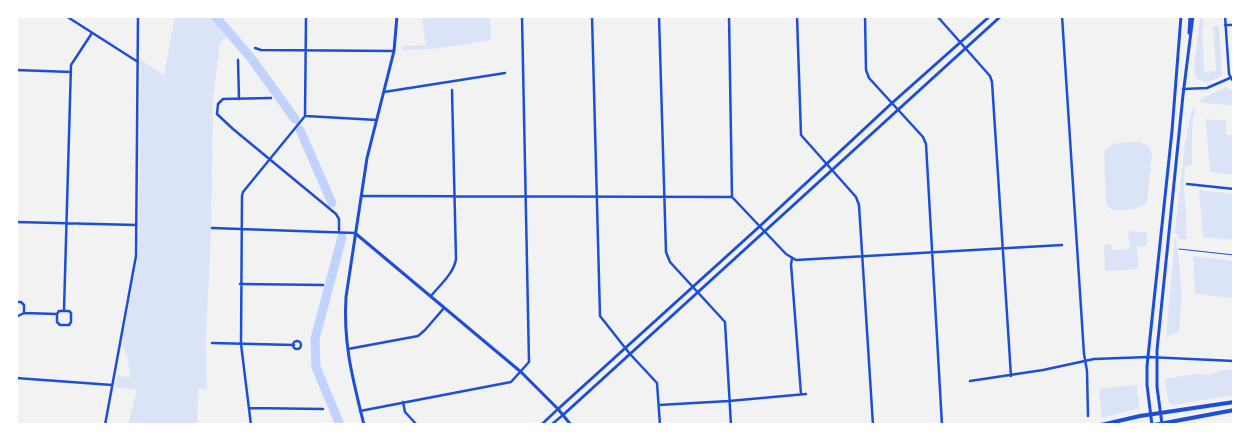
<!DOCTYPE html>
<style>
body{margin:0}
#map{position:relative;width:1250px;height:441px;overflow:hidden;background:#f2f2f2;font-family:"Zilla Slab",serif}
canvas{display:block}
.frame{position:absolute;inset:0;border:18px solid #fff;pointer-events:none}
</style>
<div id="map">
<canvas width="1250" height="441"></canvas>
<div class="frame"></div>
</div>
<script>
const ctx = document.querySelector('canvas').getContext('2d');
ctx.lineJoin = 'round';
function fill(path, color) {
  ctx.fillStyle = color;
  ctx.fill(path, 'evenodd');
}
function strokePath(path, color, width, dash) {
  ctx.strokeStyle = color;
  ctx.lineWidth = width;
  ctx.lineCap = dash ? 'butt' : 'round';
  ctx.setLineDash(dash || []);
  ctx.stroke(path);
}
fill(new Path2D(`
 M175,16H220L234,32L220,43L213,100L211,231L206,342L207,389H198L197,425H128L137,389L115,388L117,375L130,377L128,359L122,343L138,256L141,60L164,75Z
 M442,16H490L491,40L433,49L402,50V46L426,45L422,19Z
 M1200,16H1203L1204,27H1202L1204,72L1216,71L1213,26H1219L1222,76L1207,82L1199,80L1196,78L1194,69Z
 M1226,87L1234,92V106L1198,102L1205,97Z
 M1195,105L1192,131V165L1185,166L1184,187L1187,239H1179L1177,234L1175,233C1178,212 1185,117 1195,105Z
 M1206,119L1226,121V135H1234V175L1210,172Z
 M1139,142L1147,145L1152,153L1147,202C1139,211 1123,210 1112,210L1106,204L1104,152C1111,140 1126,143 1139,142Z
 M1199,190L1234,194V240L1203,237Z
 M1128,231L1147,233V246L1137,247L1138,269L1105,271L1104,245L1111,244L1112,250L1130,249Z
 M1175,236C1181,267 1183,299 1179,331L1166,338Z
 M1193,256L1234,261V298L1195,294Z
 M1234,369V395L1171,405L1168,400L1165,379L1195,374L1209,375L1220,371Z
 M1137,385L1139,408L1102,418L1099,389Z`), '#dbe4f7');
strokePath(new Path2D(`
 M215,16L251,58L295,119
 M300,130L332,203
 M340,425L316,367L315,339L342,237`), '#bfd3fe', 9);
strokePath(new Path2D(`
 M1179,249L1234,255`), '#1d4ed8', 1);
strokePath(new Path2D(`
 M66,16L138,62
 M592,16L600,316L630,354L657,383L660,425
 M659,16L666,252L670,262L725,322L731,425
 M729,16L732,197
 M797,16L801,135L856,197L859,205L873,425
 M865,16L866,70L869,78L923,137L926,144L942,425
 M937,16L990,76L992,82L1011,376
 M1062,16L1084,354L1087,371L1088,416
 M1225,16L1229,74L1234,83
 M1225,25H1234
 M255,48L261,50L394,51
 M238,60L239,99
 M16,70L71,72
 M1183,89L1207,88L1230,78
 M384,92L505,73
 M271,98L223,99L218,104L217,114L233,129L336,214L339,219V231
 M306,116L377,120
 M1187,184L1234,189
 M361,196L732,197
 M732,197L786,254L796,260L1062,245
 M16,222L136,225
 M212,228L355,233
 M792,259L791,264L801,394
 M240,284L323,285
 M431,296C440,285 454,273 456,259L452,90
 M16,302H21L24,305V313L16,317
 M64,310L71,65L92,33
 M24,313L57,314V322L60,325H69L71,322V313L69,311H59L57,314
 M293 345a4 4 0 1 1 8 0a4 4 0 1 1-8 0Z
 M212,343L294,345
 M348,349L418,336L425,330L444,308
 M16,378L112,385
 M970,381L1043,370L1094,359L1148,357L1234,361
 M403,402L405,412L417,425
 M659,405L729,401L806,394
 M249,408L323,409
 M360,411L511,382L529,362L522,16
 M105,425L136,256L138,16
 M251,425L241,344L242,196L243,192L305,116L306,16
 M541,425L558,409
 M551,425L563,415`), '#1d4ed8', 2.5);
strokePath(new Path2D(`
 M1189,33L1190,16
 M355,233L521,372L558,409L571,425
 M558,409L760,226L892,103L990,16
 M563,415L1001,16
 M1162,424L1157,387V350L1183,95L1193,16
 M364,425C353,380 343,344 346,297L367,158L394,51L397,16
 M1152,425L1147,385V366L1172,131L1181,16`), '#1d4ed8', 3);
strokePath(new Path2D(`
 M1101,425L1140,416L1234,402
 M1154,425L1234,410`), '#1d4ed8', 4);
</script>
